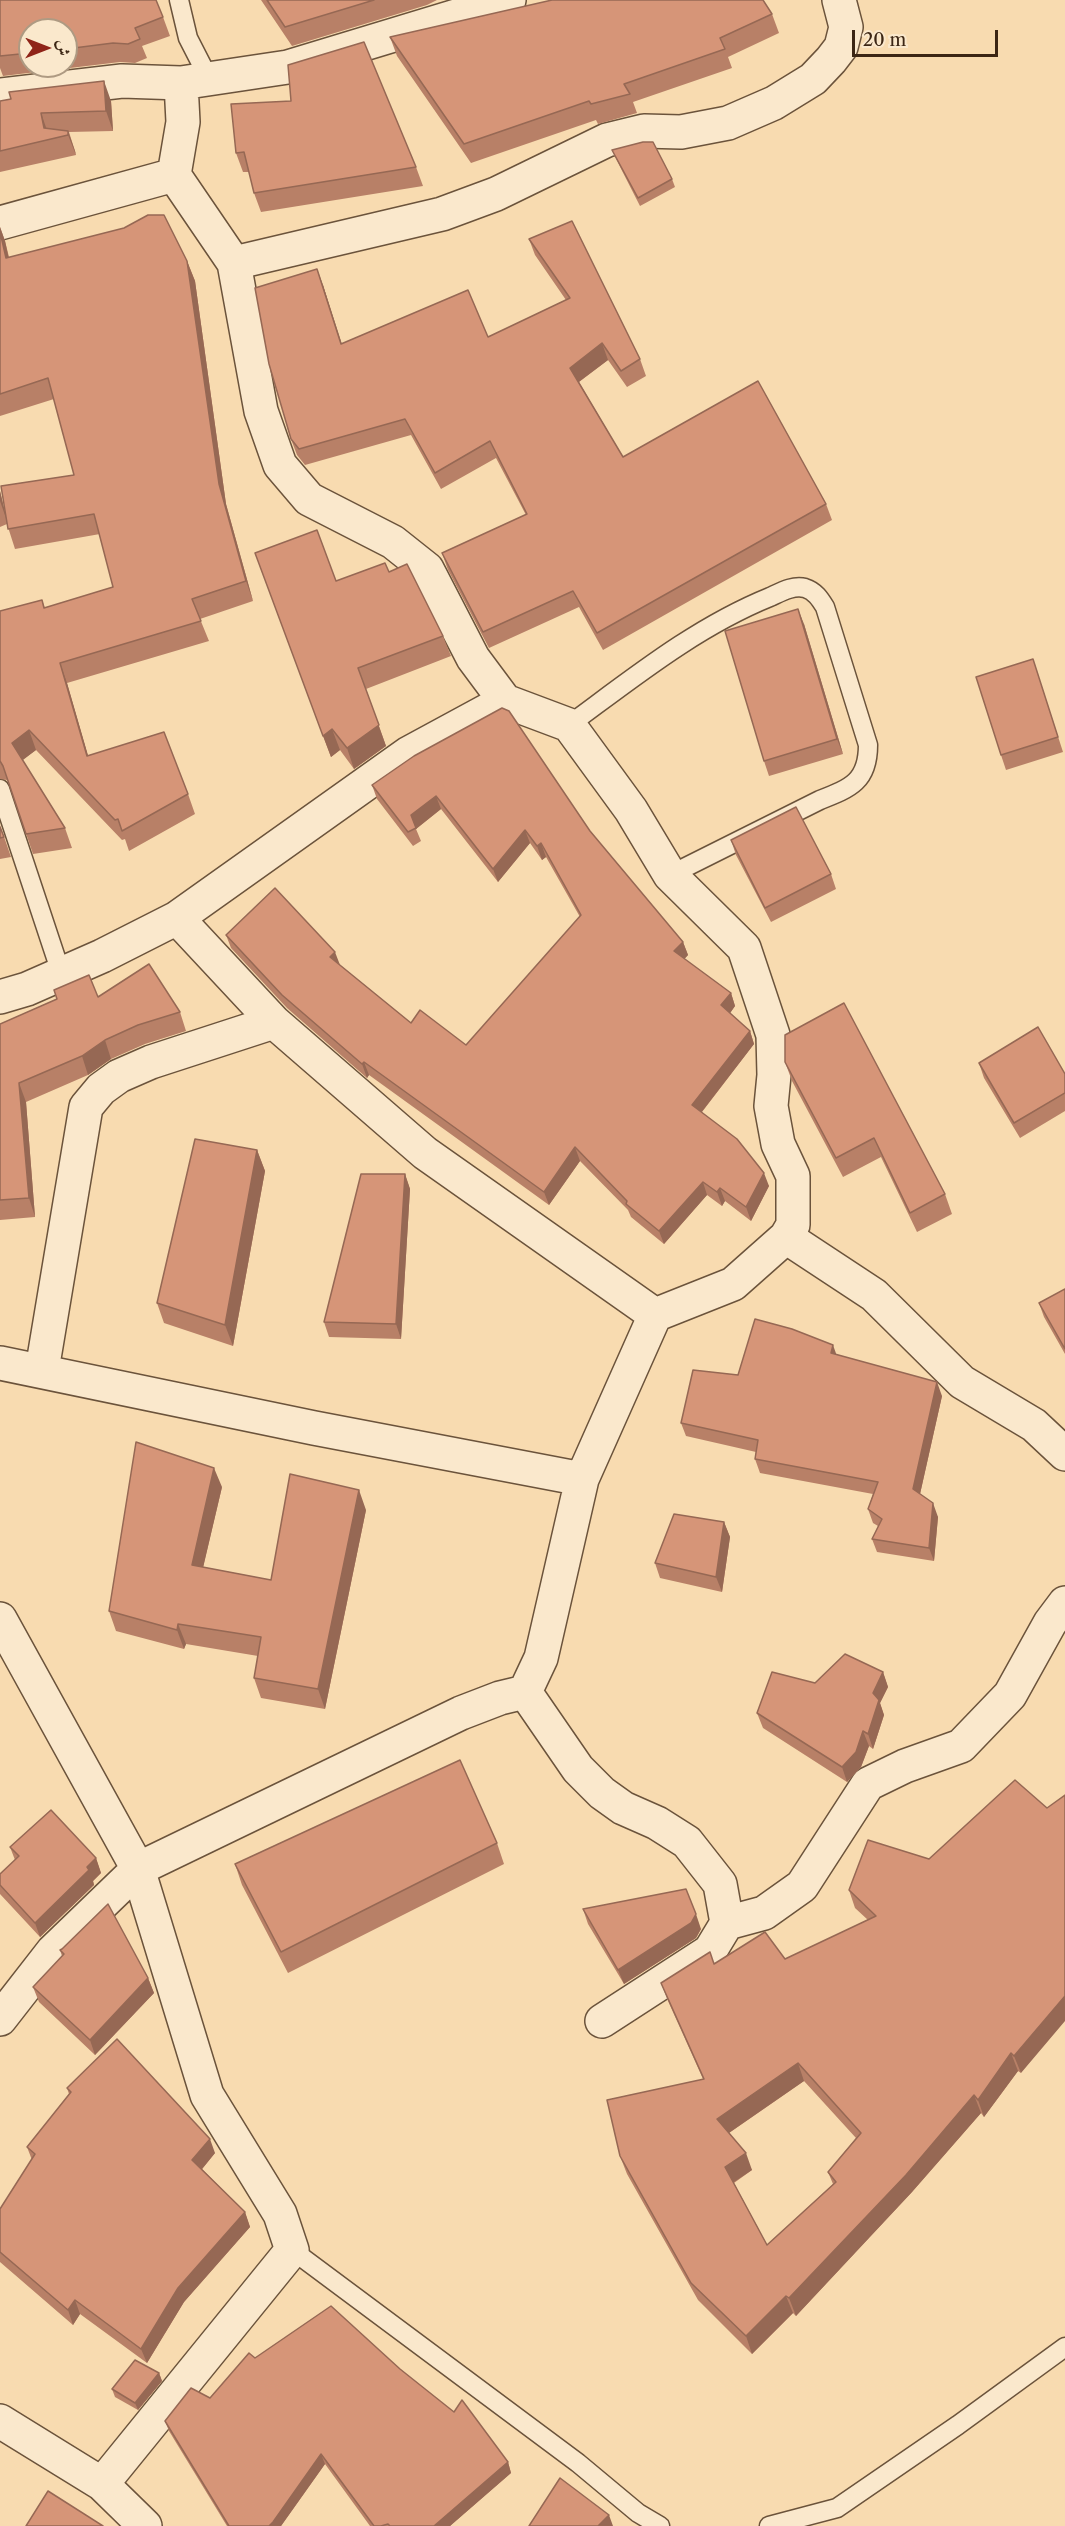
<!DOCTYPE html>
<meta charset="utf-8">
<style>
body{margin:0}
#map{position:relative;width:1065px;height:2526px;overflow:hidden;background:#f8dbb0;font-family:"Libre Caslon Text",Amiri,serif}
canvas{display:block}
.north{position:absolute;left:18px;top:18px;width:60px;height:60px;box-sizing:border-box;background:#fae8cc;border:2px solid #ae9a82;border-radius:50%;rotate:90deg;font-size:16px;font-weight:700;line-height:24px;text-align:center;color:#3c2614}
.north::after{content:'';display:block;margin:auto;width:21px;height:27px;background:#8f2418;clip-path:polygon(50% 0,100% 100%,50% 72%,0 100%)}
.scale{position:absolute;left:852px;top:30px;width:146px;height:27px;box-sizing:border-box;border:3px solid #3c2614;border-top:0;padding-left:8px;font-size:18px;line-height:21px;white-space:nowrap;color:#3c2614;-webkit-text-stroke:4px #fae8cc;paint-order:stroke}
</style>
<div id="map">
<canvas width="1065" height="2526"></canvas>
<div class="north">ش</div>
<div class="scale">20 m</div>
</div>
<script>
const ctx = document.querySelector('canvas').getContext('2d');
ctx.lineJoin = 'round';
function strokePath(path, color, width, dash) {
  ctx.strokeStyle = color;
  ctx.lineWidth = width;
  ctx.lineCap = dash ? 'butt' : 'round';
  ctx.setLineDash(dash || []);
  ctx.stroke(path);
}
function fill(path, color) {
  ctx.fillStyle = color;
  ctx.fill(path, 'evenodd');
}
const lane = new Path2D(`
 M179,0L188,38L209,79
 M569,725C633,678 696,627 770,597C781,592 793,585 805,588C815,591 820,599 825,607L868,745C868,781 851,788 820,800L670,875
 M0,789L61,973
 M292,2250L578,2463L638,2513L660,2526
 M769,2526L837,2508L958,2425L1065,2347`);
const street = new Path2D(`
 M181,83L288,67L509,0
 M0,95L122,81L181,83L183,122L174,175L0,223
 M234,263L442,214L496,194L607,140L644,131L681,132L728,123L774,103L813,79L831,60L841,47L846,27L839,0
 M177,918L274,1022L425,1153L655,1315L733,1284L786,1237L793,1225V1176L778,1144L771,1106L774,1075L773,1035L744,948L670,875L631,810L569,725L505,701
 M0,997L27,989L102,956L177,918L409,753L505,701L473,658L427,569L393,542L309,499L280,465L261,411L234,263L174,175
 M786,1237L874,1295L962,1382L1034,1425L1065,1454
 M0,1363L314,1428L582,1479
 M42,1370L86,1107L101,1089L119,1076L151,1062L274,1022
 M0,1619L138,1869L207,2095L280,2214L292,2250L102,2484
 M525,1692L578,1769L602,1793L623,1808L657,1823L687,1842L720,1884L727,1923L710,1951L602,2021
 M727,1923L764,1913L802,1886L868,1784L905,1766L961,1746L1010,1695L1050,1623L1065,1603
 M0,2019L53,1951L138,1869L461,1713L500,1698L525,1692L541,1658L582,1479L655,1315
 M0,2421L102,2484L145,2526`);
strokePath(lane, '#6b533b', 21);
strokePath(street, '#6b533b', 36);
strokePath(lane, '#fae8cc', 18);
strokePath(street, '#fae8cc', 33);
fill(new Path2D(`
 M0,0L163,17L170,36L142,46L147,58L135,63L120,62L3,76L0,68ZM30,30H66V66H30Z
 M261,0H437L427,5L292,46Z
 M772,14L779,33L728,57L732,68L633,102L637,113L598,124L596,120L471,163L397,56L390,37Z
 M0,101H111L113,131L69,132L75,151L76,155L0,172Z
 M291,101L416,167L423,186L261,212L254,193L249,172H243L236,153Z
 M612,150L672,179L675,187L640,206L615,157Z
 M0,227L5,241L9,257L187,261L195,281L226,504L253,601L200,619L209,641L67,683L88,756L188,794L195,814L129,851L125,839L122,840L36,750L22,760L65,828L72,848L33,854L9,784L7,780L0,779V611L42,600L45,608L113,587L100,534L15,549L7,524L0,527V491L5,513L74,475L54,399L0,416Z
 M529,239L640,359L646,376L627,387L608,360L579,382L623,457L826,504L832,520L603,650L579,607L489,648L448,570L442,553L526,515L496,458L441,489L411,435L305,465L297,455L291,439L323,285L341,344L488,337L566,300L535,255Z
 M255,553L336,581L389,572L443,636L451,656L366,689L386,746L354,769L340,750L331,757Z
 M804,624L843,754L769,776L764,761Z
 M1033,659L1063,752L1006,770L1001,755Z
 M414,756L590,831L683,942L688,955L684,959L731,993L735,1006L730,1013L750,1031L754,1044L702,1112L769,1186L751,1221L725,1201L722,1206L707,1195L664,1244L631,1217L628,1210L580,1161L549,1205L369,1075L367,1078L287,1008L231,948L226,935L340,965L411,1023L466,1045L580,917L546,857L542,860L530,843L498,882L441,809L416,829L421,841L413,846L377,799L372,785Z
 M0,825L11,857L0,859Z
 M731,840L831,874L836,889L771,922L736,855Z
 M54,990L98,997L180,1012L186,1031L145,1044L111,1059L88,1075L26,1102L35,1217L0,1220V1024L57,999Z
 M785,1062L945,1194L952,1214L917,1232L881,1157L843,1177L792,1081Z
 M979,1063L1065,1074V1111L1020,1138L984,1078Z
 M257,1150L265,1171L233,1346L164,1323L157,1303Z
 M405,1174L410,1189L401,1339L329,1337L324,1322Z
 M1065,1289V1354L1044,1317L1039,1303Z
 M836,1354L942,1396L920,1494L938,1517L934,1561L877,1552L872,1539L878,1526L873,1523L868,1509L873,1494L760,1473L755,1459L756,1452L686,1436L681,1423L738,1375Z
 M222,1487L203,1567L271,1580L366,1510L325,1709L261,1698L254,1678L258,1656L186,1644L184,1649L116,1631L109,1611Z
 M724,1522L730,1537L722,1592L660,1578L655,1563Z
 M883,1672L888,1687L880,1703L884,1715L873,1749L869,1746L861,1767L847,1782L763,1728L757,1713L815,1683Z
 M1015,1780L1021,2073L1018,2071L984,2117L981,2113L912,2192L796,2316L793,2313L752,2354L698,2300L627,2174L620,2156L703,2079L668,2001L661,1983L714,1964L785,1959L868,1920L855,1908L849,1890L929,1859ZM804,2081L856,2138L828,2172L833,2184L767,2245L734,2183L752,2170L729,2133Z
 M497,1843L504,1864L288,1973L242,1885L235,1864Z
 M10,1847L96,1858L101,1873L93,1881L94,1885L40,1937L0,1894V1874L15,1860Z
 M583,1909L701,1929L696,1938L624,1984L588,1924Z
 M60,1950L148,1978L154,1993L95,2055L39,2002L33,1987L62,1956Z
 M67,2088L215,2153L202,2169L245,2212L250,2227L184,2302L147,2363L80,2314L73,2325L0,2262V2209L32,2160L27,2147L69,2094Z
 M255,2358L400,2369L508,2462L511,2473L450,2526H370L325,2464L281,2526H227L169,2431L165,2421L210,2398Z
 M159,2373L162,2381L138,2410L115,2397L112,2389Z`), '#b88067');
fill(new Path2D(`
 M104,81L111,101L113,131L106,111Z
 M41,113L48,133L44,128Z
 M68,131L75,151L76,155L68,135Z
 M0,227L5,241L13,278L6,258L0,232Z
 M187,261L195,281L226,504L253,601L246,581L219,484Z
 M317,269L323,285L347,360L341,344Z
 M602,343L608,360L576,384L570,368Z
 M0,491L8,524L0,501Z
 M798,609L804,624L843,754L837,739Z
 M60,663L67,683L94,776L87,756Z
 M358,668L386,746L354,769L347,748Z
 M332,729L340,750L331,757L323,736Z
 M29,730L36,750L19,763L12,743Z
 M436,796L441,809L416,829L411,815Z
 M525,830L530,843L498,882L493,869Z
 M541,843L546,857L542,860L537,846Z
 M683,942L688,955L679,965L674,951Z
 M335,952L340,965L330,957Z
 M731,993L735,1006L726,1019L721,1005Z
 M750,1031L754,1044L697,1118L692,1105Z
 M105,1040L111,1059L88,1075L82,1056Z
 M364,1062L369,1075L367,1078L362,1064Z
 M19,1083L26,1102L35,1217L29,1198Z
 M575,1147L580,1161L549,1205L544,1192Z
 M257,1150L265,1171L233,1346L225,1325Z
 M764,1173L769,1186L751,1221L746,1207Z
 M405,1174L410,1189L401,1339L396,1324Z
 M703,1182L707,1195L664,1244L659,1231Z
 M720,1188L725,1201L722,1206L717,1192Z
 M833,1345L838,1359L831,1353Z
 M937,1382L942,1396L918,1503L913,1489Z
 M214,1468L222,1487L199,1585L192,1565Z
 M359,1490L366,1510L325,1709L318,1689Z
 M933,1503L938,1517L934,1561L929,1548Z
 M724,1522L730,1537L722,1592L716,1577Z
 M178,1624L186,1644L184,1649L177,1630Z
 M883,1672L888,1687L880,1703L884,1715L873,1749L868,1734L873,1693Z
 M863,1731L869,1746L861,1767L847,1782L842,1767Z
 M96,1858L101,1873L93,1881L94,1885L40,1937L35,1923L87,1867Z
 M696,1914L701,1929L696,1938L624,1984L618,1970Z
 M148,1978L154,1993L95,2055L90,2040Z
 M1065,1996V2021L1021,2073L1014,2056Z
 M1011,2053L1018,2071L984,2117L978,2100Z
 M798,2063L804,2081L723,2137L717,2119Z
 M974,2095L981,2113L912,2192L796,2316L789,2298Z
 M210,2139L215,2153L198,2174L192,2160Z
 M746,2153L752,2170L731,2184L725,2167Z
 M245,2212L250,2227L184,2302L147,2363L141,2349L178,2288Z
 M786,2296L793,2313L752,2354L746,2336Z
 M75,2300L80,2314L73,2325L68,2310Z
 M159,2373L162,2381L138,2410L135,2403Z
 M321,2454L325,2464L281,2526H269Z
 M508,2462L511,2473L450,2526H434Z
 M609,2515L613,2526H598Z`), '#966854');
const building = new Path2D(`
 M0,0H156L163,17L135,28L140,39L128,44L113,43L66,49V30H30V53L0,56Z
 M267,0H374L285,27Z
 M552,0H763L772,14L720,38L725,49L624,84L630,94L591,104L589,101L464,144L390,37Z
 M364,42L416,167L254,193L244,152L236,153L231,104L291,101L288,65Z
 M104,81L106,111L41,113L44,128L68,131V135L0,151V101L11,99L9,92Z
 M643,142H653L672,179L638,198L612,150Z
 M148,215H164L187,261L219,484L246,581L192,599L201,621L60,663L87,756L164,732L188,794L122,831L118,819L115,820L29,730L12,743L65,828L26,834L3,766L0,761V611L42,600L44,608L113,587L94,514L8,529L1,486L74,475L48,378L0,394V232L6,258L124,228Z
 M572,221L640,359L621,371L602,343L570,368L623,457L758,381L826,504L597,633L573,591L483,632L442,553L527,514L490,441L435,473L405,419L299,449L291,439L269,364L255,288L317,269L341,344L468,290L488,337L570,298L529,239Z
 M317,530L336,581L385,563L389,572L407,564L443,636L358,668L379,725L347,748L332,729L323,736L255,553Z
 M798,609L837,739L764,761L725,631Z
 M1033,659L1058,737L1001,755L976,677Z
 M502,708L509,711L590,831L683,942L674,951L731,993L721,1005L750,1031L692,1105L737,1139L764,1173L746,1207L720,1188L717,1192L703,1182L659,1231L626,1204L627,1201L575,1147L544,1192L364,1062L362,1064L282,995L226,935L275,888L335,952L330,957L411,1023L420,1010L466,1045L581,915L541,843L537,846L525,830L493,869L436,796L411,815L416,828L408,832L372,785L414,756Z
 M796,807L831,874L765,908L731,840Z
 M0,827L4,837L0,838Z
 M149,964L180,1012L138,1025L105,1040L82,1056L19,1083L29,1198L0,1200V1024L57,999L54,990L89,975L98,997Z
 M844,1003L945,1194L910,1213L874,1138L836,1158L785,1062V1035Z
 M1038,1027L1065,1074V1093L1014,1123L979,1063Z
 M195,1139L257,1150L225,1325L157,1303Z
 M361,1174H405L396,1324L324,1322Z
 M1065,1289V1349L1039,1303Z
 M755,1319L792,1329L833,1345L831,1353L937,1382L913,1489L933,1503L929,1548L872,1539L882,1519L868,1509L878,1482L755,1459L758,1440L681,1423L693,1370L738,1375Z
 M136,1442L214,1468L192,1565L271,1580L290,1474L359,1490L318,1689L254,1678L261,1637L178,1624L177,1630L109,1611Z
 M674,1514L724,1522L716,1577L655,1563Z
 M845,1654L883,1672L873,1693L879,1700L868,1734L863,1731L856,1752L842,1767L757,1713L772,1672L815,1683Z
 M460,1760L497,1843L281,1952L235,1864Z
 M1015,1780L1047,1808L1065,1795V1996L1014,2056L1011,2053L978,2100L974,2095L906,2175L789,2298L786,2296L746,2336L691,2283L620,2156L607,2100L704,2079L661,1983L710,1952L714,1964L765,1932L785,1959L876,1916L849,1890L868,1840L929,1859ZM798,2063L861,2133L828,2172L836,2182L767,2245L725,2167L746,2153L717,2119Z
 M51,1810L96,1858L87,1867L89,1870L35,1923L0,1885V1874L19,1856L10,1847Z
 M686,1889L696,1914L691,1923L618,1970L583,1909Z
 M108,1904L148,1978L90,2040L33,1987L64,1954L60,1950L62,1949Z
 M117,2039L210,2139L192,2160L245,2212L178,2288L141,2349L75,2300L68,2310L0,2252V2209L35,2154L27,2147L71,2092L67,2088Z
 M331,2306L400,2369L454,2412L462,2400L508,2462L434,2526H390L388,2524L381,2526H374L321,2454L273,2522L269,2526H229L165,2421L191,2388L210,2398L249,2353L255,2358Z
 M135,2360L159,2373L135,2403L112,2389Z
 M560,2478L609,2515L598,2526H529Z
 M48,2491L103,2526H26Z`);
fill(building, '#d69578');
strokePath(building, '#966854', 1.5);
</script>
